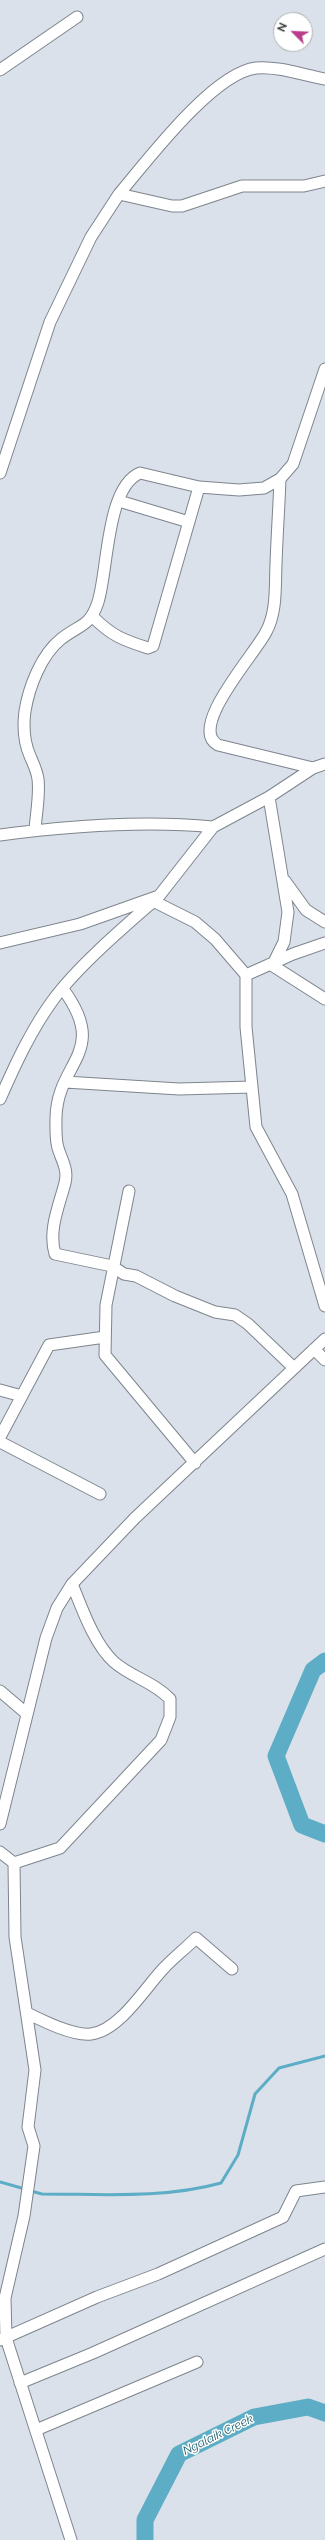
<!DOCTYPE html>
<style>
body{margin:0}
#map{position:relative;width:325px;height:2540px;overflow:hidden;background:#dae1ea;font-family:Raleway,sans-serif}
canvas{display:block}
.north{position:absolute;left:273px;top:12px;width:40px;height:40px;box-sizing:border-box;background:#fff;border:1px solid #afb0b2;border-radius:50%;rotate:294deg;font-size:11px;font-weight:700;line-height:16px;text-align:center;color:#373a3e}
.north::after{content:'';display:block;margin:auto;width:14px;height:18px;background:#ba3d8b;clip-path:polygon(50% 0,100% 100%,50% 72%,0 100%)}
</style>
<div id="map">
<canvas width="325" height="2540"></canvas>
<div class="north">N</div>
</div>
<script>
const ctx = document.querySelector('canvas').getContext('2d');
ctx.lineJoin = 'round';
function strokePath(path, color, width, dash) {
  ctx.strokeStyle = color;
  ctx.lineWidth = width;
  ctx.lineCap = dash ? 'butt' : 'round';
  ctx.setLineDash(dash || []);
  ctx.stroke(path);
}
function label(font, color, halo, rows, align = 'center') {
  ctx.font = font + ' Raleway,sans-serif';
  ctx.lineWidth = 3;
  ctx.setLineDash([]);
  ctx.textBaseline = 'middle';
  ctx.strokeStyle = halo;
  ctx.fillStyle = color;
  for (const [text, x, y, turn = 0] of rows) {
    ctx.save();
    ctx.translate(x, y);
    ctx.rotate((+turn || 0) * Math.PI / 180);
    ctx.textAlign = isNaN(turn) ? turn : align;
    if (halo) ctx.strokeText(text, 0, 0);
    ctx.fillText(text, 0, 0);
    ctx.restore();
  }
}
strokePath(new Path2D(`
 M0,2182L25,2189
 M31,2191L42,2194C102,2194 163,2199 221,2183L238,2155L255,2094L279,2068L325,2056`), '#5cadc5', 3);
strokePath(new Path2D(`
 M325,1661L313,1670L276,1756L302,1825L325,1834
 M145,2540V2520L179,2454L254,2417L308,2407L325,2413`), '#5cadc5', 17);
const street = new Path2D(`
 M0,70L77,17
 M119,194C147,161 213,73 256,68C278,66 303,75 325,79
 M0,473L50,322L91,237L119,194L172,206H182L242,186H304L325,181
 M280,479C279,507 277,535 276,564C275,587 277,612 266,632C255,654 187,728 218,745L313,768
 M119,501L189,522
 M93,617C112,636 123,640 148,648L153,646L199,487
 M269,797L288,912L284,942L274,962
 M35,830C36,814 40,795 38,779C37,771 33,763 30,756C24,742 23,726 25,711C29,687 41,655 61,639C80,624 90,627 98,602C108,571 106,487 140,473L199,487L239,490L264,488L280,479L293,464L325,369
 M0,835C70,826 143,820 213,827
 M285,881L306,910L325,922
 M153,901L195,922L215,939L246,975V1027L256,1127L292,1194L325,1306
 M0,943L80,924L159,896L213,827L269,797L313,768L325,764
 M270,964L325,999
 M246,975L293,954L325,943
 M63,989C110,1053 57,1061 56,1118C56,1128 55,1142 59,1151C63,1163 68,1170 65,1183C59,1206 48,1230 55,1254L112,1266L124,1274L136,1276L175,1296L215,1312L235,1315L248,1324L294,1368
 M65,1082L179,1089L252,1087
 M0,1099C15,1065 31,1030 53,1000C78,966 124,927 156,899
 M129,1191L106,1305L105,1355L195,1463
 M314,1349L325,1360
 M0,1390L22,1396
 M0,1437L49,1345L105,1337
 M0,1442L100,1494
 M0,1691L27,1714
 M0,1824L46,1638L57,1608L72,1584L135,1518L325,1339
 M0,1852L14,1863L15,1937L35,2070L28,2127L34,2146L24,2216L5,2298L6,2338L71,2540
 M14,1863L60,1848L161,1740L170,1717V1699C154,1682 131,1677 114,1662C94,1644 82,1608 72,1584
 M27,2013C43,2021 73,2036 91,2034C119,2031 145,1988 163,1969C173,1958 185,1949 196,1938L232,1969
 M0,2340L97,2297L158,2274L283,2217L296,2191L325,2187
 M20,2383L93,2353L325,2249
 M36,2430L197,2362`);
strokePath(street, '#7e858d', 13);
strokePath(street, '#fff', 11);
label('italic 12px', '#185a6b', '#fff', [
 ["Ngalaik Creek",218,2435,-26]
]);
</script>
